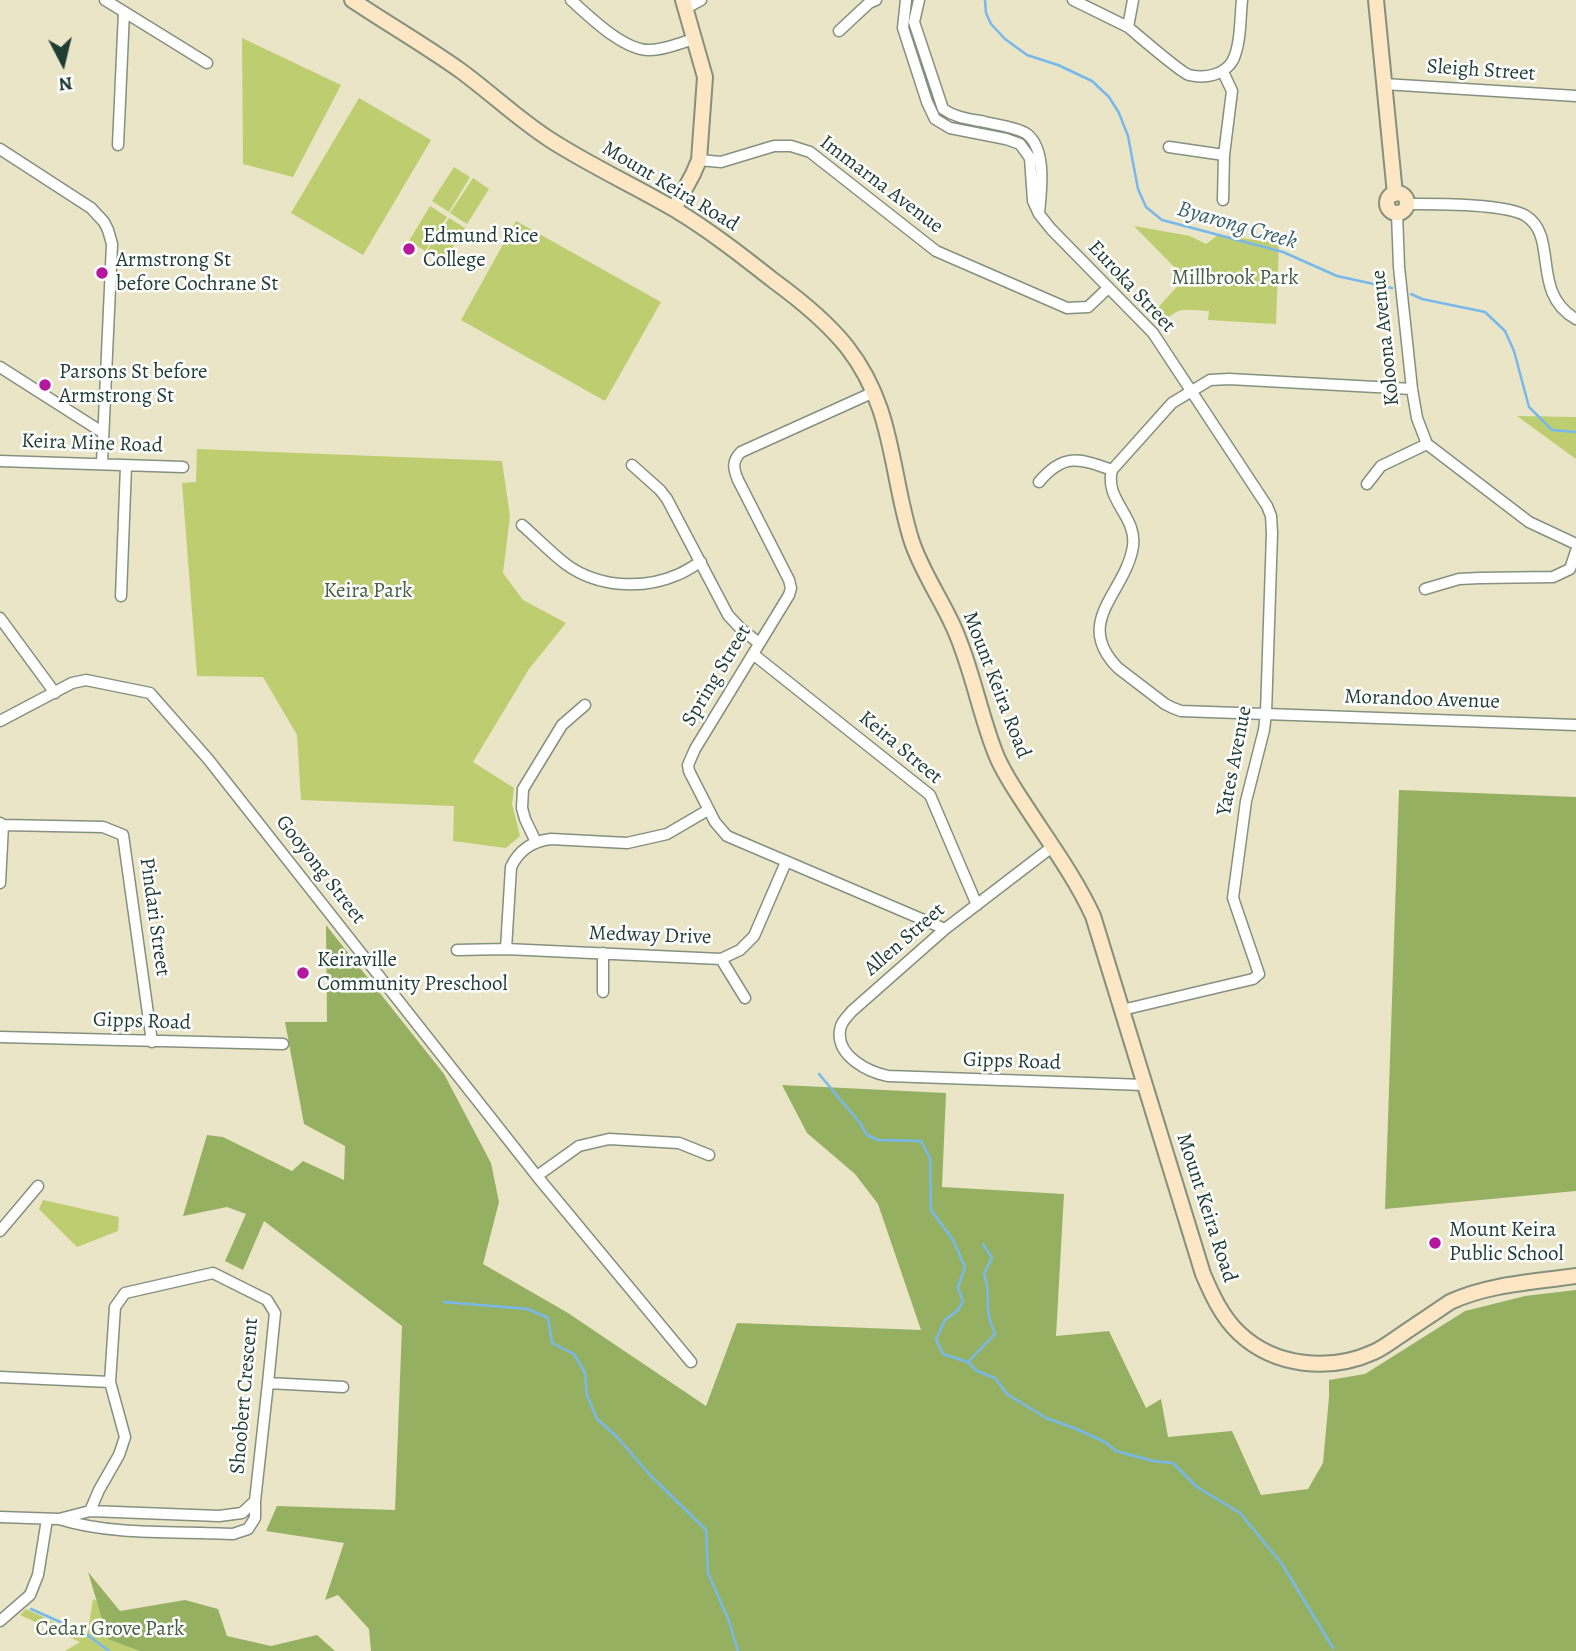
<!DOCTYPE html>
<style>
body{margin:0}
#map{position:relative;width:1576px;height:1651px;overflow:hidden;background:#eae5c7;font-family:Alegreya,serif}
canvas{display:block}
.north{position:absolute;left:28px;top:28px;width:70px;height:70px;-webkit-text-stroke:5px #fff;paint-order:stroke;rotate:173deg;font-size:19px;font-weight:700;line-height:28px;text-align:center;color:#1f3d34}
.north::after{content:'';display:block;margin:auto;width:24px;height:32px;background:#1f3d34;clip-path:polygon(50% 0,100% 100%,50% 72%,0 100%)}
</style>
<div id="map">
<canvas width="1576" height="1651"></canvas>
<div class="north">N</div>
</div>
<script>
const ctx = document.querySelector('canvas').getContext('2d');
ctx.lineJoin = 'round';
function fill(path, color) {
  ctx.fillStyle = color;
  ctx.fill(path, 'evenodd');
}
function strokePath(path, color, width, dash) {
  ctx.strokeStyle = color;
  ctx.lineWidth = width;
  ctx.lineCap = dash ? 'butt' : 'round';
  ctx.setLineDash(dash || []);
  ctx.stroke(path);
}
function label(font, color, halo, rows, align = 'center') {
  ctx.font = font + ' Alegreya,serif';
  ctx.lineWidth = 5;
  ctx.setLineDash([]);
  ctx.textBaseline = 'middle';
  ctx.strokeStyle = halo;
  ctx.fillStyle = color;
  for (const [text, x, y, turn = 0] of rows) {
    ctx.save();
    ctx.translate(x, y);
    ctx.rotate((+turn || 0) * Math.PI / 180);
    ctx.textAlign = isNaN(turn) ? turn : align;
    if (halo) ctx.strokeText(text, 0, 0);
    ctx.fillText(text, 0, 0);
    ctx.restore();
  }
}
fill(new Path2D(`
 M242,38L341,85L293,177L243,164Z
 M359,98L431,140L363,255L291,213Z
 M454,167L470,177L449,212L432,201Z
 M473,178L489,189L467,224L450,213Z
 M430,206L447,217L425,251L409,241Z
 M449,218L465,228L443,263L426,252Z
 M516,221L661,302L605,401L461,320Z
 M1134,226L1190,236L1206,244L1218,235L1279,243L1276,324L1208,320L1209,311C1188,310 1175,305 1163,325L1153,313L1185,278Z
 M1517,416L1576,417V459Z
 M197,449L502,461L510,516L503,573L523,600L566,623L529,669L473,762L514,788L512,804L520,836L506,848L453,841L454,806L301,800L297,735L263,677L197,676L182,483L196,482Z
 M43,1200L119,1217L118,1231L77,1247L39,1209Z
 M93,1599L200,1647L206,1651H65L80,1642L20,1615L26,1609L87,1637Z`), '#becd70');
fill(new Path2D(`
 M1399,790L1576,797V1191L1385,1209Z
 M326,925L444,1074L491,1163L499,1202L483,1264L568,1313L706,1406L737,1323L921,1330L878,1204L855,1174L807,1133L782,1085L946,1093L942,1187L1064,1194L1056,1336L1109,1331L1146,1408L1161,1399L1168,1437L1232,1431L1261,1495L1308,1489L1323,1463L1329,1397V1380L1365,1374L1465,1311L1525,1296L1576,1290V1651H371L369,1629L338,1595L325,1600L344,1543L266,1531L277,1506L395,1510L402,1326L264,1221L243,1270L225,1261L246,1214L227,1207L183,1216L207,1135L223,1137L292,1171L303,1161L344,1180L345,1146L304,1124L285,1022H327Z
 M88,1572L120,1611L185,1600L218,1609L227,1636L271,1646L317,1635L335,1651H140L108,1639Z`), '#96b062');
strokePath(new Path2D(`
 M985,0L986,13L991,24L1005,39L1027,55L1058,65L1092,81L1109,97L1119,113L1128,136L1138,189L1146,207L1162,220L1283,252L1337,276L1392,288
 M1411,294L1422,299L1485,312L1505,331L1514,351L1529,407L1552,430L1576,432
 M819,1074L860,1123L867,1135L878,1140L921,1141L930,1158L931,1210L953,1240L965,1267L958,1287L963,1302L957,1311L945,1320L936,1339L943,1354L968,1362L977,1371L995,1378L1007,1394L1046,1418L1074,1428L1105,1442L1116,1451L1153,1461L1173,1463L1197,1487L1240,1513L1282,1564L1333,1648
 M444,1302L528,1309L548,1318L552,1343L574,1354L585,1373L587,1395L597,1419L616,1436L651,1476L706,1530L708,1573L729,1621L738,1651
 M968,1362L995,1334C993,1328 990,1322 989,1316C986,1302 990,1288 984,1274L992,1258L983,1244
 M31,1609L85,1633L109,1651`), '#77b9ec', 2.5);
const street = new Path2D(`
 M105,0L207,63
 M571,0C590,17 624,51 650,50C665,50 680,43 694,39
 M906,0L903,28L927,102L935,119L950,128L1006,139L1020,144L1030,158L1033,201L1039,214L1051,229L1153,333L1267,506L1271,516L1272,533L1266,713L1264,730L1246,801L1233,898L1259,974L1253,979L1122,1010
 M919,0L914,22L943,109C956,118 970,119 985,122C997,125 1017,127 1027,134C1047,150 1041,191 1039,213
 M1073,0L1128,27
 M1133,0L1128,27C1139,36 1180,72 1189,75C1205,79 1225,75 1233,60C1241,43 1240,19 1242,0
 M686,8L701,0
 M839,31L869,3L876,0
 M1223,72L1232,91L1224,155L1223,200
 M1384,84L1576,96
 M118,145L124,12
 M1169,147L1224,155
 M0,149L91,208L104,222L108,230L112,244L102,463
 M699,160L721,162L774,146H791L810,152L936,251L1067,308L1088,307L1108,288
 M1407,204C1432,204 1506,203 1526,216C1559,237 1530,293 1576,319
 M1397,213L1399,267L1412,389L1417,418L1427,444L1529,522L1576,544
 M0,367L102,432
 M1412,389L1229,379L1210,380L1172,403L1112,470C1104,500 1137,516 1133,546C1126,593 1072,621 1118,668L1165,704L1173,708L1181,711L1576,725
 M874,392L741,452C732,461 733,468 738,480L789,580L791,588L789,595L695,749L688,765L689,771L715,822L727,836L945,929
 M0,461L183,467
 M632,465L660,490L667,499L728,615L741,629L759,643
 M1039,482C1063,453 1079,458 1112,470
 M1367,484L1381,466L1427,444
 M522,525C537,538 551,553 567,565C598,587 642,590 677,575C685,572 693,566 701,562
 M1425,589L1459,579L1480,578L1553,577L1570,569L1576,551
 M121,596L126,466
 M0,618L55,693
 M753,654L930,795L977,905
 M0,721L72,683L86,680L150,693L208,759L536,1175L691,1362
 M0,823L3,825L0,883
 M3,825L103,827L123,835L152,1042
 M536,842L525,819L522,808L523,789L562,725L585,705
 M1052,847L945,929L852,1011C847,1017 841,1022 840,1030C836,1056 868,1072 888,1076L1144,1085
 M506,949L511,867C519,850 533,841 551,839L627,843L667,834L708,810
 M457,950L506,949L721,959L740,950L754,936L786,862
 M603,953V992
 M721,959L745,998
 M0,1037L283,1044
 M537,1176L579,1146L609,1139L679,1143L709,1155
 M0,1231L38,1186
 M0,1377L110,1382
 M268,1383L343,1387
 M0,1517L59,1519L90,1511L219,1516L242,1513L255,1501
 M59,1519C115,1536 175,1531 233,1534L248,1529L255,1518V1501L268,1383L275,1313L267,1300L213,1273L125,1293L115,1307L110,1382L125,1437L119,1455L99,1490L90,1511
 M0,1621L30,1595L38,1575L47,1519`);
const secondary = new Path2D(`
 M352,0C388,24 426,46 461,71C491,93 518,119 549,139C589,165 633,185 674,209C709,230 741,255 774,281C800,300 827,322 847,347C894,407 890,471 911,539C921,571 941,598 954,628C972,668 979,711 995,752C1002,771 1014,788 1025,805C1049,842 1075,877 1093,916L1203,1274C1212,1295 1222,1317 1239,1333C1275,1367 1330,1372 1374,1352C1383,1348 1392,1341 1401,1335C1417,1324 1434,1313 1450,1302C1488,1284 1535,1282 1576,1276
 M1376,0L1395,194
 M1387 203a10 10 0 1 1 20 0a10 10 0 1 1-20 0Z
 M674,209L693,174L699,160L705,77L683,0`);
strokePath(street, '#84917e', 13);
strokePath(secondary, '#84917e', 18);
strokePath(street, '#fff', 10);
strokePath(secondary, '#fce6c4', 14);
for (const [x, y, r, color] of [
 [409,249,7,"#b5179e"],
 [102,273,7,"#b5179e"],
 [45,385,7,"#b5179e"],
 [303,973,7,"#b5179e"],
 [1435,1243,7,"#b5179e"]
]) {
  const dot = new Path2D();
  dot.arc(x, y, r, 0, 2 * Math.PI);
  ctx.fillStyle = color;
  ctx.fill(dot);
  strokePath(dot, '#fff', 2.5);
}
label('21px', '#1f3d34', '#fff', [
 ["Sleigh Street",1481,71,4],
 ["Immarna Avenue",881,185,37],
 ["Mount Keira Road",670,187,31],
 ["Euroka Street",1131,287,47],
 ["Koloona Avenue",1386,338,-96],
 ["Keira Mine Road",92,444,2],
 ["Spring Street",717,676,-59],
 ["Mount Keira Road",996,685,69],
 ["Morandoo Avenue",1422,700,2],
 ["Keira Street",900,748,40],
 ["Yates Avenue",1235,761,-79],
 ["Gooyong Street",320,870,52],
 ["Pindari Street",154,917,82],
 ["Medway Drive",650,936,2],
 ["Allen Street",905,940,-41],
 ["Gipps Road",142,1022,2],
 ["Gipps Road",1012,1062,2],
 ["Mount Keira Road",1206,1208,72],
 ["Shoobert Crescent",245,1396,-85]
]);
label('21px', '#1f3d34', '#fff', [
 ["Edmund Rice",423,237],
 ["College",423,261],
 ["Armstrong St",116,261],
 ["before Cochrane St",116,285],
 ["Parsons St before",59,373],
 ["Armstrong St",59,397],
 ["Keiraville",317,961],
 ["Community Preschool",317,985],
 ["Mount Keira",1449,1231],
 ["Public School",1449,1255]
], 'left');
label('21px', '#476143', '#fff', [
 ["Millbrook Park",1235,279],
 ["Keira Park",368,592],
 ["Cedar Grove Park",110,1630]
]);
label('italic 23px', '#39626b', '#fff', [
 ["Byarong Creek",1237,226,16]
]);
</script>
